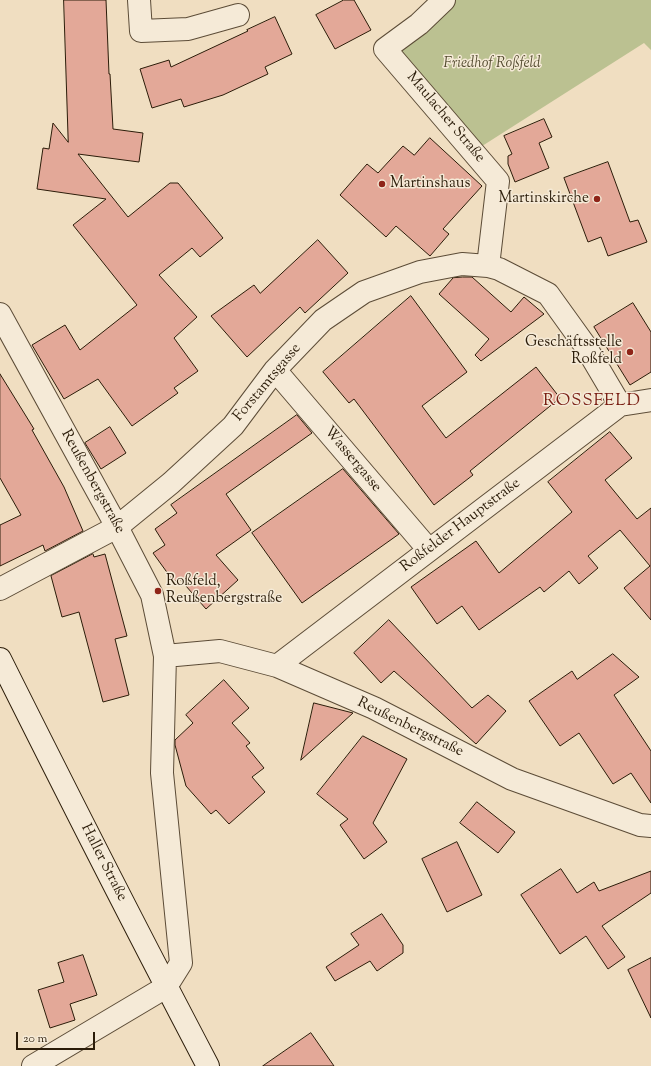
<!DOCTYPE html>
<meta charset="utf-8">
<style>
body{margin:0}
#map{position:relative;width:651px;height:1066px;overflow:hidden;background:#f0dec1;font-family:"Sorts Mill Goudy",serif}
canvas{display:block}
.scale{position:absolute;left:16px;top:1032px;width:79px;height:18px;box-sizing:border-box;border:2px solid #2b1c09;border-top:0;padding-left:5px;font-size:12px;line-height:14px;white-space:nowrap;color:#2b1c09;-webkit-text-stroke:3px #f5ead7;paint-order:stroke}
</style>
<div id="map">
<canvas width="651" height="1066"></canvas>
<div class="scale">20 m</div>
</div>
<script>
const ctx = document.querySelector('canvas').getContext('2d');
ctx.lineJoin = 'round';
function fill(path, color) {
  ctx.fillStyle = color;
  ctx.fill(path, 'evenodd');
}
function strokePath(path, color, width, dash) {
  ctx.strokeStyle = color;
  ctx.lineWidth = width;
  ctx.lineCap = dash ? 'butt' : 'round';
  ctx.setLineDash(dash || []);
  ctx.stroke(path);
}
function label(font, color, halo, rows, align = 'center') {
  ctx.font = font + ' "Sorts Mill Goudy",serif';
  ctx.lineWidth = 3;
  ctx.setLineDash([]);
  ctx.textBaseline = 'middle';
  ctx.strokeStyle = halo;
  ctx.fillStyle = color;
  for (const [text, x, y, turn = 0] of rows) {
    ctx.save();
    ctx.translate(x, y);
    ctx.rotate((+turn || 0) * Math.PI / 180);
    ctx.textAlign = isNaN(turn) ? turn : align;
    if (halo) ctx.strokeText(text, 0, 0);
    ctx.fillText(text, 0, 0);
    ctx.restore();
  }
}
fill(new Path2D(`
 M456,0H651V50L644,43L479,148L397,50Z`), '#bbc191');
const building = new Path2D(`
 M64,0H106L109,74H110L113,129L143,133L139,162L78,154L128,217L170,183H178L223,238L200,257L192,248L159,275L197,317L174,338L198,371L174,388L178,393L132,426L98,379L64,399L32,345L65,325L80,350L137,305L73,225L106,199L37,189L43,148L49,149L53,123L68,142Z
 M344,0H354L371,30L335,49L316,15Z
 M275,17L292,54L265,67L268,74L223,95L184,107L181,99L152,108L140,69L169,60L171,67L248,31L247,30Z
 M544,119L552,137L539,143L549,168L515,182L508,164V156L512,154L504,136Z
 M430,138L482,186L443,229L449,234L430,256L396,226L386,237L340,195L367,164L378,173L403,146L414,155Z
 M608,162L630,222L638,220L647,242L608,256L601,237L588,242L564,178Z
 M318,240L348,273L305,313L300,307L247,357L211,316L254,285L260,293Z
 M463,277H472L511,312L524,297L544,314L481,361L475,355L489,339L439,294L453,278Z
 M411,296L467,372L422,406L446,438L536,367L560,398L470,471L473,475L434,505L354,399L349,403L323,372Z
 M633,303L651,332V372L630,385L594,327Z
 M0,374L34,429L32,430L64,487L83,531L45,551L43,545L0,566V525L21,515L0,478Z
 M297,415L312,433L226,494L251,530L216,555L238,580L206,609L179,578L174,582L153,553L165,545L155,529L177,513L171,505Z
 M110,427L126,453L101,469L85,443Z
 M610,432L632,458L605,480L637,519L651,508V620L624,588L650,566L620,530L588,556L598,568L579,584L569,571L544,592L540,587L479,630L462,606L437,624L411,587L476,541L499,573L572,512L548,482Z
 M343,469L399,534L302,603L252,533Z
 M93,554L94,557L105,554L127,636L115,639L129,695L103,702L79,612L62,617L51,576Z
 M389,620L472,708L488,695L506,711L476,744L394,671L381,683L354,653Z
 M613,654L639,677L614,695L651,751V803L631,773L613,784L579,733L560,746L529,701L572,671L577,679Z
 M224,680L249,708L232,723L250,743L246,746L264,768L252,777L265,792L229,824L216,810L211,814L186,786L175,745V740L193,723L186,715Z
 M314,703L353,713L301,760Z
 M363,736L407,759L373,823L387,842L364,859L340,825L348,819L317,794Z
 M477,802L515,832L498,853L460,823Z
 M457,842L482,895L447,912L422,859Z
 M561,869L577,893L594,882L599,891L651,871V893L602,926L625,957L608,969L586,936L560,954L521,895Z
 M382,914L403,945V953L377,971L370,961L335,981L326,967L359,945L351,934Z
 M83,955L97,995L70,1004L75,1020L50,1028L38,990L64,982L58,963Z
 M651,958V1018L628,970Z
 M311,1033L334,1066H263Z`);
fill(building, '#e3a898');
strokePath(building, '#2b1c09', 1);
const street = new Path2D(`
 M139,0L141,31L188,29L238,15
 M444,0L419,24L385,49L498,181L488,266
 M0,314L117,527L152,595L165,656L162,773L181,963L166,987L33,1066
 M275,370L429,550
 M0,589L117,527L171,483L233,426L275,370L323,320L364,292L420,272L462,264L488,266L499,269L548,294L584,344L620,405
 M165,656L220,651L277,666L374,708L512,779L640,825L651,826
 M277,666L620,405L651,400`);
const secondary = new Path2D(`
 M0,659C68,795 137,931 208,1066`);
strokePath(street, '#5c4c37', 24);
strokePath(secondary, '#2b1c09', 24);
strokePath(street, '#f5ead7', 22);
strokePath(secondary, '#f5ead7', 22);
for (const [x, y, r, color] of [
 [382,184,4,"#8f2418"],
 [597,199,4,"#8f2418"],
 [630,352,4,"#8f2418"],
 [158,591,4,"#8f2418"]
]) {
  const dot = new Path2D();
  dot.arc(x, y, r, 0, 2 * Math.PI);
  ctx.fillStyle = color;
  ctx.fill(dot);
  strokePath(dot, '#f5ead7', 1.5);
}
label('italic 15px', '#564e32', '#f5ead7', [
 ["Friedhof Roßfeld",492,64]
]);
label('15px', '#2b1c09', '#f5ead7', [
 ["Maulacher Straße",445,118,50],
 ["Forstamtsgasse",268,383,-50],
 ["Wassergasse",352,460,50],
 ["Reußenbergstraße",92,482,61],
 ["Roßfelder Hauptstraße",461,526,-37],
 ["Reußenbergstraße",410,728,26],
 ["Haller Straße",103,863,63]
]);
label('15px', '#2b1c09', '#f5ead7', [
 ["Martinshaus",390,184],
 ["Martinskirche",589,199,"right"],
 ["Geschäftsstelle",622,343,"right"],
 ["Roßfeld",622,360,"right"],
 ["Roßfeld,",166,582],
 ["Reußenbergstraße",166,599]
], 'left');
ctx.letterSpacing = '1px';
label('17px', '#7a1f14', '#f5ead7', [
 ["ROSSFELD",592,402]
]);
ctx.letterSpacing = '0px';
</script>
